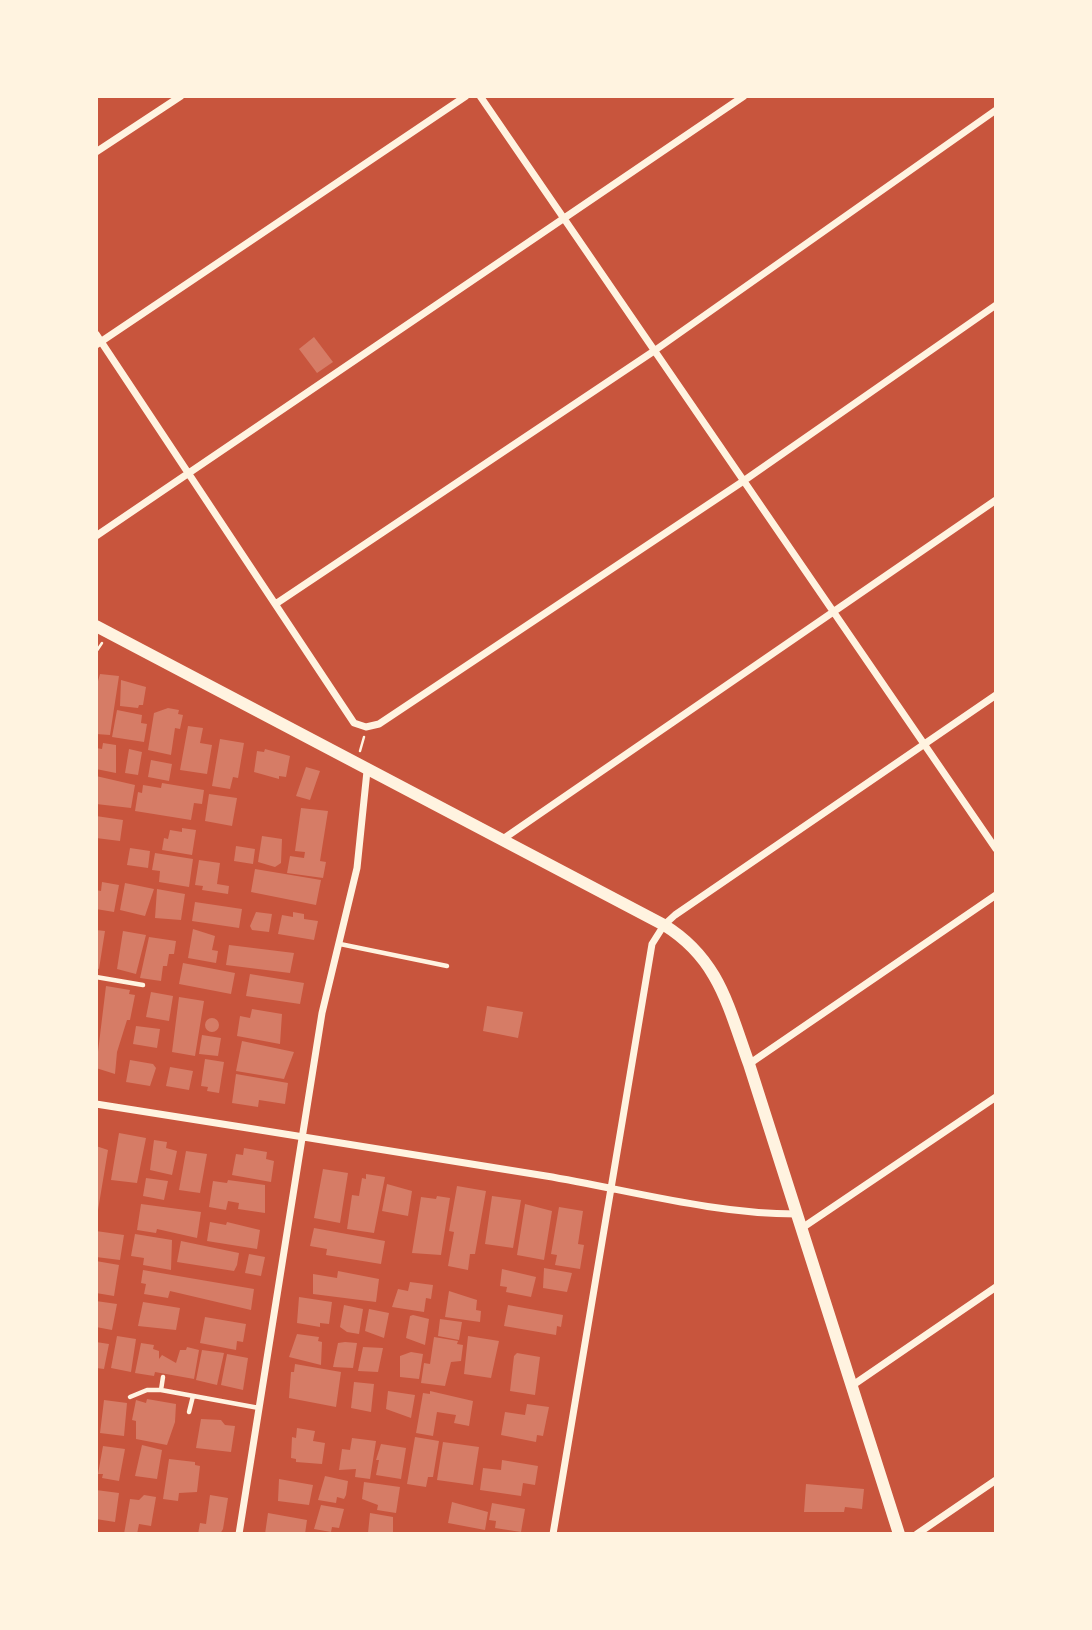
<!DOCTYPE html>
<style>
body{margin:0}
#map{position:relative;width:1092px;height:1630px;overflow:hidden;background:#c8553d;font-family:Inter,sans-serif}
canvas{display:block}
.frame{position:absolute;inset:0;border:98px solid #fff3e0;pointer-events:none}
</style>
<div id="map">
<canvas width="1092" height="1630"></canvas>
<div class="frame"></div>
</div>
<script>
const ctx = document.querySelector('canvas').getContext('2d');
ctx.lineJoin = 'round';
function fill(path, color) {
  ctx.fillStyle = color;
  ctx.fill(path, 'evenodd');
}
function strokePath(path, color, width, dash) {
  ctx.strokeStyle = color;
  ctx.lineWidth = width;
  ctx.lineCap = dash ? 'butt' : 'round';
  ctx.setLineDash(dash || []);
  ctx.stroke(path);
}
fill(new Path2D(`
 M314,337L333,362L317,373L299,349Z
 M100,674L119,676L110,735L96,734V688Z
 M121,680L146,687L143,705H139L138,708L120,706Z
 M168,708L179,710L178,714L183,715L180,729L175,728L171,755L148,750L154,713Z
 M117,710L142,715L141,723L147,724L144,742L112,737Z
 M188,726L203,728L200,743L212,745L207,774L180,770Z
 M220,739L244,743L238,778L233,777L230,789L212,786Z
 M103,743L116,745V773L96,769V748L102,749Z
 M129,749L142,752L138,775L125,773Z
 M265,749L290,756L286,777L279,776V779L254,772L257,751L264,752Z
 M151,760L172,764L169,781L148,777Z
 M306,767L320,771L310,800L296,796Z
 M96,776L135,785L131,808L96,804Z
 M162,783L204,790L202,804L194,803L191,820L135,811L138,792L142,793L143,785L161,788Z
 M209,794L237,798L232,826L205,821Z
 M301,808L328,811L320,861L326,862L323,878L287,873L290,856L304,858L305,852L295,851Z
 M96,816L123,820L120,841L96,838Z
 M182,828L196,830L192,855L162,850L164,838L168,839L170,830L182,832Z
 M262,836L282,839L281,863L275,867L258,862Z
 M236,846L255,849L253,864L234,861Z
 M130,848L150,851L148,868L127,865Z
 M155,853L193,859L189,887L159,882L160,871L152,870Z
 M199,860L220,863L217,884L229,886L228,894L202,890L203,886L195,885Z
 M255,869L321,880L316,905L251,892Z
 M102,882L119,885L114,912L96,909V890L101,891Z
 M125,883L154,889L145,916L120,910Z
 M157,889L185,894L181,920L155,918Z
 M195,902L242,909L239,928L192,921Z
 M256,912L272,914L269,932L252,930L250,926Z
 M293,912L304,914V919L318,921L314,940L278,934L282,915L293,917Z
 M193,929L215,936L212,950L218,951L216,963L188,958Z
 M96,930L105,931L99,969L96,968Z
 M123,931L146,935L136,974L117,969Z
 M149,937L176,941L174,954H169L167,966H163L161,981L140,978Z
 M229,945L294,953L290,973L226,965Z
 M183,963L235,973L231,994L179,984Z
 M250,974L304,983L300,1004L246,996Z
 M106,986L130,990L129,994L135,995L130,1020H127L117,1052L115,1074L96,1068Z
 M151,992L173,996L169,1021L146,1017Z
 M179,997L204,1001L195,1056L172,1052Z
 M487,1006L523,1012L518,1038L483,1031Z
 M252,1009L282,1014L280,1044L237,1036L240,1016L250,1018Z
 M205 1025a7 7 0 1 1 14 0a7 7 0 1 1-14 0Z
 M136,1026L160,1029L157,1048L133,1044Z
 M202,1035L221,1038L218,1056L199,1054Z
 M242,1041L294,1052L284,1079L236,1071Z
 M205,1059L224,1062L219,1093L207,1091L208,1087L201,1086Z
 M130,1060L153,1064L156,1068L150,1086L126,1082Z
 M170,1067L193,1071L189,1090L166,1086Z
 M236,1074L288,1083L285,1104L259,1100L258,1107L232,1103Z
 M119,1133L146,1138L137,1183L111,1180Z
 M154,1140L167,1142L166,1148L177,1151L172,1175L150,1170Z
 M96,1146L108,1150L98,1210H96Z
 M244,1148L267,1152L266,1159L274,1161L271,1182L232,1175L236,1154L243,1155Z
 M186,1151L207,1154L200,1193L179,1190Z
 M323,1169L348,1173L340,1223L314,1218Z
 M366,1174L385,1177L374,1233L347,1229L352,1195L359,1196L362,1178L366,1179Z
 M146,1178L168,1181L164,1200L143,1196Z
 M228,1180L265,1185V1213L238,1209L239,1203L228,1201L226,1210L209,1207L213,1181L227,1183Z
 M387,1184L412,1191L408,1216L382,1211Z
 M457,1186L486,1191L475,1254H470L468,1270L448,1266L454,1232L449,1231Z
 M437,1196L450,1198L441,1255L412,1253L421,1197L436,1199Z
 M492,1196L521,1200L513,1248L485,1244Z
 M141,1204L201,1212L197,1238L157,1229L156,1233L137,1230Z
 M525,1204L552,1211L544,1260L517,1255Z
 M559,1207L583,1211L578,1244L584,1245L580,1269L555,1265L557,1255L551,1254Z
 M210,1222L226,1225L227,1222L260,1230L257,1249L207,1241Z
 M314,1228L385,1241L381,1264L326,1255L327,1249L310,1246Z
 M96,1231L124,1235L120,1260L96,1257Z
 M135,1234L172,1240L171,1270L143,1265L144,1258L131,1256Z
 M181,1241L239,1253L237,1265L234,1271L177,1262Z
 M249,1254L265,1257L261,1276L245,1273Z
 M96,1261L119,1265L114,1296L96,1293Z
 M544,1268L572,1273L567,1292L543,1288Z
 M502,1269L536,1277L531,1297L506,1292L507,1287L500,1286Z
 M143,1270L254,1289L251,1310L170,1291L168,1298L144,1294L146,1284L141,1283Z
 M338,1271L379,1279L376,1302L313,1294V1274L337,1278Z
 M410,1282L433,1285L431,1299L426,1298L424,1312L392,1307L398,1289L408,1291Z
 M449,1291L477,1300L476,1310L481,1311L480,1322L445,1317Z
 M299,1297L332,1302L329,1324L320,1323V1327L297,1323Z
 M96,1301L117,1304L112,1330L96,1327Z
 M143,1302L180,1308L176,1330L138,1326Z
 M344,1305L363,1309L359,1334L347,1332L340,1327Z
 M508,1305L563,1315L561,1327L557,1326L556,1335L504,1326Z
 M369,1309L389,1313L384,1338L365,1331Z
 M413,1315L429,1319L425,1345L406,1338L410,1316Z
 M205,1317L246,1324L243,1342L237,1341L236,1350L200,1343Z
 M440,1319L462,1322L459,1340L438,1336Z
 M297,1334L319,1337L318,1341L322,1342L321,1365L289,1357Z
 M117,1336L136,1339L131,1372L111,1368Z
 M468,1336L499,1341L491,1378L464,1374Z
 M434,1337L458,1341L457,1344L463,1345L461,1361L451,1362L445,1386L421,1383L424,1363L430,1364Z
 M96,1342L109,1344L104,1369L96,1368Z
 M345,1342L357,1343L353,1368L333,1367L338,1343Z
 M141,1343L154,1345L153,1349L159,1351V1359L162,1355L176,1363L180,1350H186L187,1347L199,1350L194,1379L155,1372L154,1376L135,1373Z
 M363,1347L383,1348L378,1372L358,1371Z
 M202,1350L224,1353L217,1385L196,1380Z
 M411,1352L423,1354L419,1379L400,1377V1356Z
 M517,1353L540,1357L535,1395L510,1391L514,1356Z
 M227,1354L248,1358L243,1390L221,1385Z
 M295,1364L341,1372L336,1407L289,1398L291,1372H294Z
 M354,1382L374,1384L371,1412L351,1408Z
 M388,1391L415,1395L411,1418L386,1409Z
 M430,1391L473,1401L469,1426L454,1423L456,1415L437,1412L433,1436L416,1433L423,1393L430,1394Z
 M147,1399L176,1404L175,1422L167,1445L136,1439V1421L132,1420L136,1400L146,1403Z
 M104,1400L127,1403L124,1436L100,1433Z
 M527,1404L549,1407L543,1436L537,1435L536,1442L501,1435L505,1412L525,1415Z
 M201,1419L221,1420L225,1425L235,1426L231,1452L196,1448Z
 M297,1428L315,1431L313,1441L325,1443L322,1464L296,1462V1459L291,1458L292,1437L296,1438Z
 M415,1437L439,1441L433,1477H428L426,1487L407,1484Z
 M352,1438L376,1441L370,1479L355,1477L356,1469L339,1470L342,1449L350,1450Z
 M443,1442L479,1447L473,1485L437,1480Z
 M381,1444L406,1448L401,1479L376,1475L379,1460H376Z
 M142,1445L162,1450L157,1479L135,1476Z
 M103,1446L125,1449L119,1481L102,1478L103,1474H98Z
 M169,1459L195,1462V1465L200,1466L197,1492L179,1493L178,1501L163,1499Z
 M502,1460L538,1466L535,1485L523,1483L521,1496L480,1490L483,1468L501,1470Z
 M325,1476L348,1481L346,1495L344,1499L337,1497L336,1503L318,1500Z
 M279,1479L313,1485L309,1505L278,1501Z
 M364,1482L400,1487L396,1513L377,1510L378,1505L362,1499Z
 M806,1484L864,1489L862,1509L845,1507L844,1512H804Z
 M96,1490L119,1493L115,1522L96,1519Z
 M144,1495L156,1497L151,1526L139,1524L137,1534H124L130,1499L139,1500Z
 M210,1495L228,1498L223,1529L220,1534H198L200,1523L206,1524Z
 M452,1502L488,1512L485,1530L448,1523Z
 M492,1503L525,1509L521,1532L495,1528L496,1521L489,1520Z
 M321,1505L344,1509L339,1528L332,1527L331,1532L314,1529Z
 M268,1513L307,1520L305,1534H265Z
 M370,1513L393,1517V1534L368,1533Z`), '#d67c66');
strokePath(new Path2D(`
 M96,652L102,643
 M360,751L364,737`), '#fff3e0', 2.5);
strokePath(new Path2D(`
 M340,944L447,966
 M96,977L143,985
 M161,1390L163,1377
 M130,1397L147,1390H161L259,1408
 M189,1412L193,1396`), '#fff3e0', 4.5);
strokePath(new Path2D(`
 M480,96L996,849
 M96,152L181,96
 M96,334L354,723L366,727L379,724L742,482L996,305
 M96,345L466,96
 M96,536L744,96
 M277,603L654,351L996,110
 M503,839L996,500
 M749,1064L996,895
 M96,1104C246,1128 396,1151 546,1176C629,1190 713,1214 797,1214
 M802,1228L996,1097
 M853,1385L996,1287
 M239,1534L322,1013L357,868L367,771
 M553,1534L652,944L664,925L675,915L996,695
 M917,1534L996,1480`), '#fff3e0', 7);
strokePath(new Path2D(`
 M96,626L664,925C719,959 728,1006 749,1064L899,1534`), '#fff3e0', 12);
</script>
